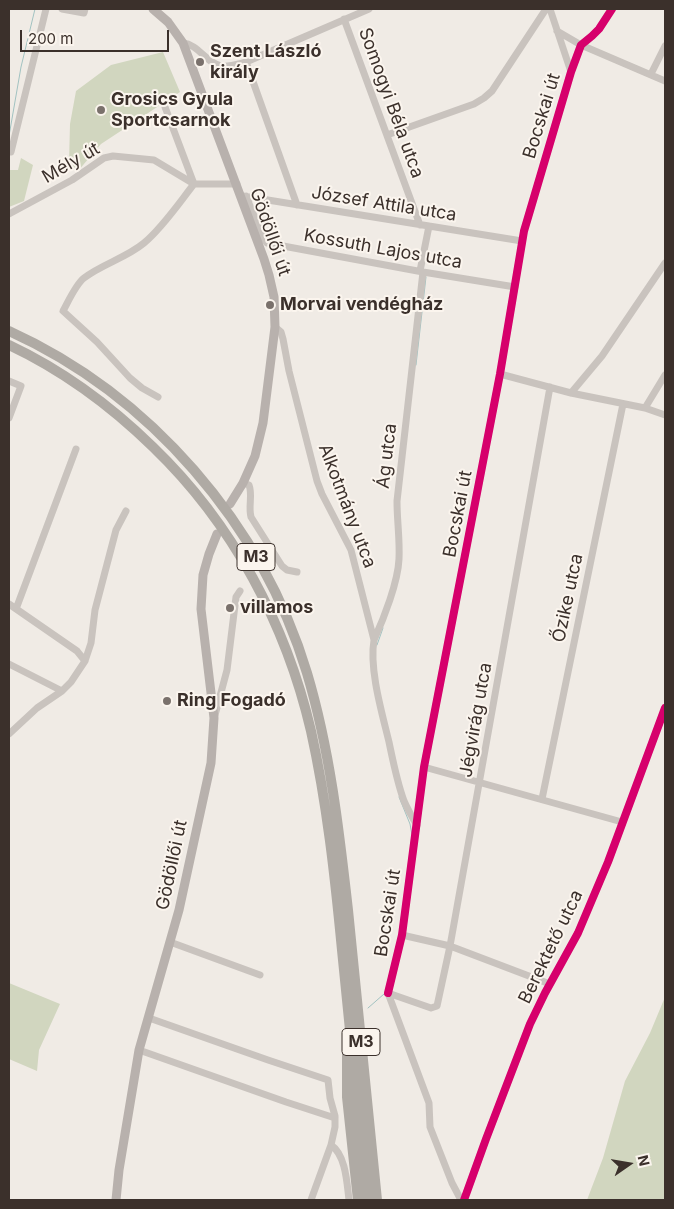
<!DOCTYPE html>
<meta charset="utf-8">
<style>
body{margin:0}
#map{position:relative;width:674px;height:1209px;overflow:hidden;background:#f0ebe5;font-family:Inter,sans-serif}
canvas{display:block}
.frame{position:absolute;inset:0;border:10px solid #3b302b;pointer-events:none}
.north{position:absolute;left:604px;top:1139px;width:50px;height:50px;-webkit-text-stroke:4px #fbf5ee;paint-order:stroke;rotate:77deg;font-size:14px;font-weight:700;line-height:20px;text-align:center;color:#3b302b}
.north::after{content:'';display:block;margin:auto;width:18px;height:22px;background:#3b302b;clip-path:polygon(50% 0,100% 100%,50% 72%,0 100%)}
.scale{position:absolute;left:20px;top:30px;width:149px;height:22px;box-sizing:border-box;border:2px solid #3b302b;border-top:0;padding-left:6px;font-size:15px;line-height:18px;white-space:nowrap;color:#3b302b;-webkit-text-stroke:4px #fbf5ee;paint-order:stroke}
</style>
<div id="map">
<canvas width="674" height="1209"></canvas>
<div class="frame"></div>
<div class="north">N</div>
<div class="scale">200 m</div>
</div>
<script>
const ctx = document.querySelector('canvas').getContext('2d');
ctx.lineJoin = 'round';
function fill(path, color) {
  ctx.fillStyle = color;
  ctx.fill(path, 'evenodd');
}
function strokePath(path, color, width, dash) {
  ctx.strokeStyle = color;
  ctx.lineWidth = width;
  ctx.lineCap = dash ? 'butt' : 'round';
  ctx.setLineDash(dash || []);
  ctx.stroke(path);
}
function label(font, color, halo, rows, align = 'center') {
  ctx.font = font + ' Inter,sans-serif';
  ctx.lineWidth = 4;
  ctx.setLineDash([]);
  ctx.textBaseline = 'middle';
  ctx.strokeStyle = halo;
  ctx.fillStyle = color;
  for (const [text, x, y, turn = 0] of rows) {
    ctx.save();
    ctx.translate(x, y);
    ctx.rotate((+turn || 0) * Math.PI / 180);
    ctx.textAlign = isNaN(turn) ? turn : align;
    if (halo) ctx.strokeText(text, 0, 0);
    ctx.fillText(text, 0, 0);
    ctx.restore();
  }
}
fill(new Path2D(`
 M163,52L180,92L101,144L78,171L69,163L70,124L76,91L111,65Z
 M21,158L33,165L24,201L9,207V170H18Z
 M9,983L60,1004L39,1050L37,1071L9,1059Z
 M665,997V1200H587L603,1158L625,1081L650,1033Z`), '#d1d6bf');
strokePath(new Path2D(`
 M9,136L21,67L35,9
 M416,365L426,277
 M377,645L383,628
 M399,797L410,824L412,835
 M368,1008L384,994`), '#a1c2c1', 1);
strokePath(new Path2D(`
 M62,9L84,13L85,9
 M550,9L571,72
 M344,19L420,225
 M557,31L581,45L665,81
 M183,43C198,44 206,63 221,66C229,67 238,64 246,62L369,9
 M246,62L297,205
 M651,74L665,46
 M387,135L474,104L484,98L492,91L546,9
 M11,152L46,9
 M243,196L522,241
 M246,196L263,238L267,243L423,272L515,287
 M9,214L72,180L104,158L113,156L154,160L194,184H237
 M420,271L429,226
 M275,327L281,332L283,339L289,371L317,481L322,494L351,550L374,640
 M500,374L571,393L645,408L665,415
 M9,381L21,386L9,418
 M571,393L602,356L665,263
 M158,397L142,388L130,378L97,342L63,311C68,302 76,284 84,278C102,264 126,258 144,243C163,227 179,203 194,184L165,107
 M645,408L665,375
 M243,483L249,485C253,495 248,506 251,517L282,566L287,570L297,572
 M9,604L77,651L85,661
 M16,609L76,449
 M9,664L62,691
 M215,715L227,670L236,597L240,591
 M9,734L37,708L62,691L71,682L85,661L91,643L95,610L116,530L126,511
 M424,767L622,822
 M542,799L623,404
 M417,825C412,817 408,810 404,801C397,782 393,761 389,742C382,713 369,669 374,640C384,618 398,582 399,559C400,540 397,521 397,501L423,272
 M402,935L450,946L550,984
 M170,942L260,975
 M388,993L402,935L424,767L500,374L524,231L571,72L581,45L592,36L599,29L612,9
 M388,993L431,1008L437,1006L450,946L550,387
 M388,993L429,1103L430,1127L452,1183L461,1200
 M149,1018L268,1060L328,1080L330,1098L335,1116V1127L331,1145L311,1200
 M139,1050L286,1102L335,1118
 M331,1145C346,1155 347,1184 349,1200
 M464,1200L486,1139L530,1024L545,993L578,933L608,862L665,708`), '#c9c3be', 7);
strokePath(new Path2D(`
 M153,9L168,22L183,43L264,259L269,275L274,297L275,327L263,423L255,456L243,483L230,504
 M116,1200L119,1170L139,1050L179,910L211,763L214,718L201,609L203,575L209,554L217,534`), '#b8b1ad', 9);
strokePath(new Path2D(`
 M9,331C150,395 262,524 307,673C330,750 339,830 348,910C358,1007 367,1104 377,1200
 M9,345C62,370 111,406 153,447C233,524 286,624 311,731C327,803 335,877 342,950C350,1034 359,1117 367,1200
 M347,1056V1097L358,1200`), '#afaaa4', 10);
strokePath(new Path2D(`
 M388,993L402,935L424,767L500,374L524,231L571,72L581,45L592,36L599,29L612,9
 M464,1200L486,1139L530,1024L545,993L578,933L608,862L665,708`), '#d6006c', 8);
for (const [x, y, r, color] of [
 [200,62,5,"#7a716c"],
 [101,110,5,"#7a716c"],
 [270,305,5,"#7a716c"],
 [230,608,5,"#7a716c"],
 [167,701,5,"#7a716c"]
]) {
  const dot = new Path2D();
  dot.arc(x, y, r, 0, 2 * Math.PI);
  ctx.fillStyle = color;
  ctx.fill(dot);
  strokePath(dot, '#fbf5ee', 2);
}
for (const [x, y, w] of [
 [256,557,38],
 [361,1042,38]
]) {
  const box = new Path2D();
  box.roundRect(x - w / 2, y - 13.5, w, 27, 4);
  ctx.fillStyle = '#fbf5ee';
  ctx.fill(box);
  strokePath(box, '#3b302b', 1);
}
label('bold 16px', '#3b302b', null, [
 ["M3",256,557],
 ["M3",361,1042]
]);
label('bold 18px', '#3b302b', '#fbf5ee', [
 ["Szent László",210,52],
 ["király",210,73],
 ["Grosics Gyula",111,100],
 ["Sportcsarnok",111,121],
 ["Morvai vendégház",280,305],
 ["villamos",240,608],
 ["Ring Fogadó",177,701]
], 'left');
label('18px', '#3b302b', '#fbf5ee', [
 ["Somogyi Béla utca",391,103,70],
 ["Bocskai út",542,116,-73],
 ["Mély út",71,163,-30],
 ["József Attila utca",384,204,9],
 ["Gödöllői út",270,232,71],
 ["Kossuth Lajos utca",383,249,10],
 ["Ág utca",387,456,-83],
 ["Alkotmány utca",347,506,69],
 ["Bocskai út",458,514,-79],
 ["Őzike utca",568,598,-78],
 ["Jégvirág utca",476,720,-80],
 ["Gödöllői út",172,865,-78],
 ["Bocskai út",388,913,-81],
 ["Berektető utca",551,947,-64]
]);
</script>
